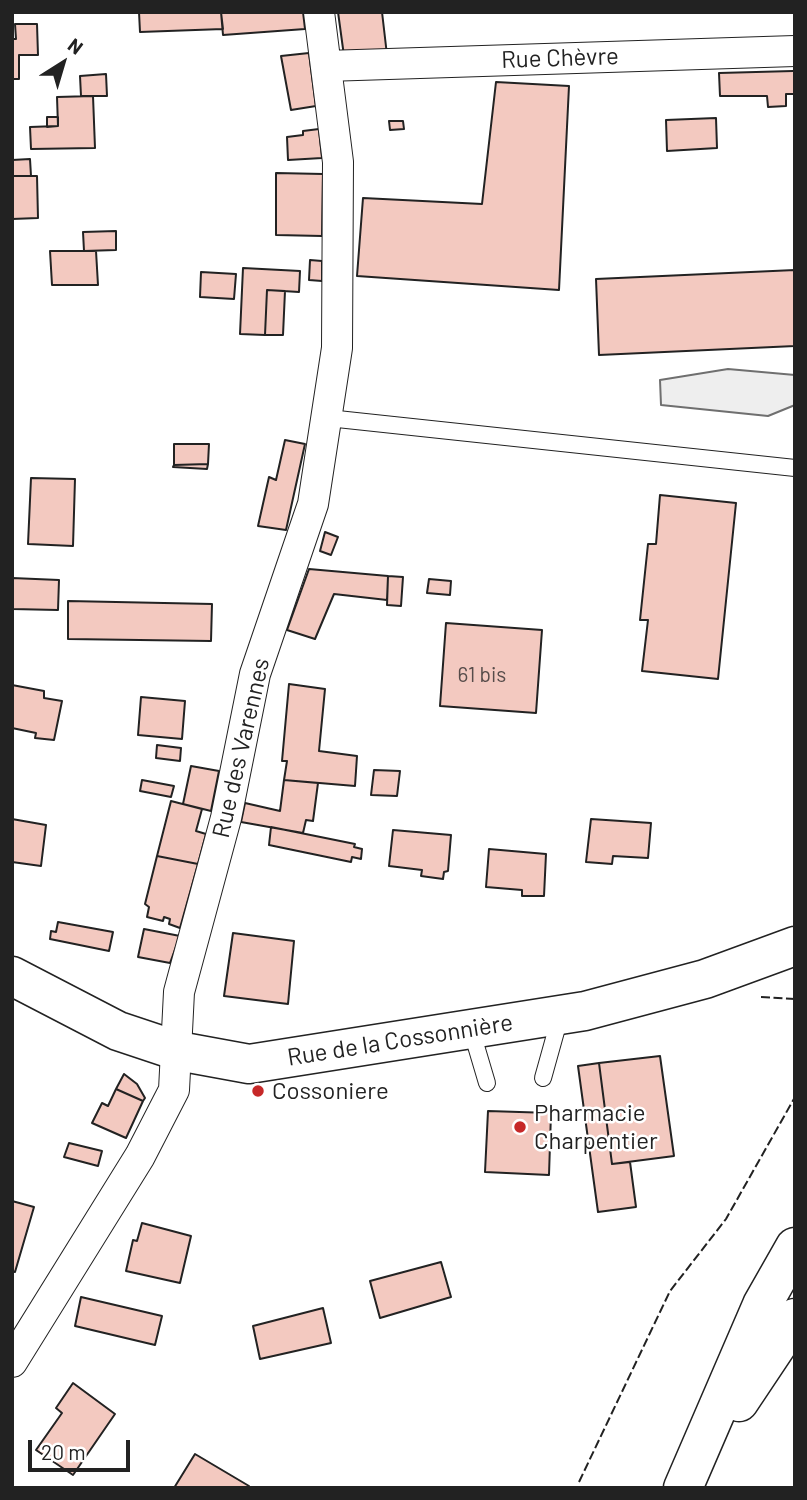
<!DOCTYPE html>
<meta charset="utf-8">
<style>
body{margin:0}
#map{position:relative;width:807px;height:1500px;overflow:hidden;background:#fff;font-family:Barlow,sans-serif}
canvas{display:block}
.frame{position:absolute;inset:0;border:14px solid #222;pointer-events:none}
.north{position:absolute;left:28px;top:28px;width:70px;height:70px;-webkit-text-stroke:5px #fff;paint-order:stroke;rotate:37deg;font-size:19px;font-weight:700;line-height:28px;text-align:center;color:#222}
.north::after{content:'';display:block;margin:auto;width:24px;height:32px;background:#222;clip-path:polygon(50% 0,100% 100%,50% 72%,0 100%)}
.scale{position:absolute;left:28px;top:1440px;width:102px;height:32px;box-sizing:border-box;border:4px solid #222;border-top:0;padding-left:9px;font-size:21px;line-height:24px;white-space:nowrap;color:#222;-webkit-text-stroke:5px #fff;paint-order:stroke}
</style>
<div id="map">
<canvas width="807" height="1500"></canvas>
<div class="frame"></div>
<div class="north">N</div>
<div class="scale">20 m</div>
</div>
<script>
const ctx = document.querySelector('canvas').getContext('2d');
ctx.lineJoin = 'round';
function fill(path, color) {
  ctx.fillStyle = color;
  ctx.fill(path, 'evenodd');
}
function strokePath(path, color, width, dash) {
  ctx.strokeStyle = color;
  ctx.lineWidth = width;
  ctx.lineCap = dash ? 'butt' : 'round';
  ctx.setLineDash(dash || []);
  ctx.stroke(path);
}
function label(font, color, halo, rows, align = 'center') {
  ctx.font = font + ' Barlow,sans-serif';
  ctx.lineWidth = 5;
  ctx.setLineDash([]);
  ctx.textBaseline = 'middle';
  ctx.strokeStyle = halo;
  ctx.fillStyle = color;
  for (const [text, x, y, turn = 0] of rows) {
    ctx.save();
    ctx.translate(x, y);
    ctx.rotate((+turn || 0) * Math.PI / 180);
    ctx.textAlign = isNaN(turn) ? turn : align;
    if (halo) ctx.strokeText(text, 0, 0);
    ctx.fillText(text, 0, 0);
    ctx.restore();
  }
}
const green = new Path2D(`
 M728,369L795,375V405L768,416L661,405L660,380Z`);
fill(green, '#eee');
strokePath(green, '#6f6f6f', 2);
const building = new Path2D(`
 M139,12H221L223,29L140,32Z
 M221,12H303L305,29L223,35Z
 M338,12H382L387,55L344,56Z
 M15,24H37L38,55H19V79H12V39H16Z
 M309,53L316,106L291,110L281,56Z
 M793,71H795V94H786V106L768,107L767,96H720L719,73Z
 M106,74L107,96H81L80,76Z
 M496,82L569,86L559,290L357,276L363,198L482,204Z
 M93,96L95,148L31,149L30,127L58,126L57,97Z
 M47,117H58V126L47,127Z
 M716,118L717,148L667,151L666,120Z
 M389,121H403L404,129L390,130Z
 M319,129L322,158L288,160L287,137L303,135V131Z
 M30,159L31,176H12V160Z
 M276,173L323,174L322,236L276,235Z
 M12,176H37L38,218L12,219Z
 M116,231V250L84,251L83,232Z
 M50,251H96L98,285H52Z
 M310,260L322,261V281L309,280Z
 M243,268L300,271L299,292L267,290L265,335L240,334Z
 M795,270V346L599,355L596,279Z
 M201,272L236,274L234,299L200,297Z
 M267,290L285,291L283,335H265Z
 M285,440L305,444L286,530L258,526L269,477L276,480Z
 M174,444H209L208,464L174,465Z
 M208,464L207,469L173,467L174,465Z
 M31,478L75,479L73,546L28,544Z
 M660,495L736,503L718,679L642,671L648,620H640L648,544H656Z
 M325,532L338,537L331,555L320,551Z
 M309,569L388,576L387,600L334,594L315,639L287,630Z
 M388,576L403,577L401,606L387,605Z
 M12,578L59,580L58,610L12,609Z
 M429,579L451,581L450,595L427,593Z
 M68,601L212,604L211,641L68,639Z
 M446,623L542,630L536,713L440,706Z
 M289,684L325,689L319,751L357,756L355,786L284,780L287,761H282Z
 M12,685L44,691V698L62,701L54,740L35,738L36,733L12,728Z
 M141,697L185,701L182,739L138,735Z
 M157,745L181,748L180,761L156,758Z
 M191,766L219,771L211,811L183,804Z
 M374,770L400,771L397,796L371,795Z
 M142,780L174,786L171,797L140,791Z
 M284,780L318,783L313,821L306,820L303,833L241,822L245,803L280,811Z
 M171,801L202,809L196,831L206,834L198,864L157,856Z
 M12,819L46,825L41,866L12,862Z
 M591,819L651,823L648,858L613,856L612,864L586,862Z
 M271,827L355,844L354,847L362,849L361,859L352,857L351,862L269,845Z
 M393,830L451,835L448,871L444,872L443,879L421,876L422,870L389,866Z
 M489,849L546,854L544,896H522V890L486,887Z
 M157,856L198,864L180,928L169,924L170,919L164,917L163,921L147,917L149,907L145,904Z
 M58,922L113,932L109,951L50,939L51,931L56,932Z
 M144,929L180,936L170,963L138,957Z
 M233,933L294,941L288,1004L224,996Z
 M660,1056L674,1156L612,1164L599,1063Z
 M599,1063L612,1164L630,1162L636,1207L598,1212L578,1066Z
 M124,1074L137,1084L145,1098L143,1101L116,1089Z
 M116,1089L143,1101L126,1138L92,1123L102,1103L108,1106Z
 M488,1111L551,1113L549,1175L485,1172Z
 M69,1143L102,1151L98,1166L64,1157Z
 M12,1201L34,1207L15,1272L12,1271Z
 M142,1223L191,1236L180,1283L126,1271L133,1240L137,1241Z
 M441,1262L451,1297L380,1318L370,1281Z
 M81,1297L162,1316L155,1345L75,1326Z
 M323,1308L331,1343L260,1359L253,1326Z
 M73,1383L115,1414L73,1475L36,1450L62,1413L56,1408Z
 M195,1454L249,1486L248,1488H174Z`);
fill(building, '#f3c9c0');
strokePath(building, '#222', 2);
const service = new Path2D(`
 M328,418L795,468
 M471,1029L487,1083
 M543,1078L560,1017`);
const minor = new Path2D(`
 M326,66L795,51
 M12,1362L140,1156L174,1090L179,992L226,818L255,674L313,504L337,348L338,162L319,12`);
const tertiary = new Path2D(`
 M12,976L118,1031L178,1051L249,1064L585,1011L705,979L795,946`);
const primary = new Path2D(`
 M739,1402L795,1318
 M683,1488L762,1305L795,1247`);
strokePath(service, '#222', 18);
strokePath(minor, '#222', 32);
strokePath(tertiary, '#222', 41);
strokePath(primary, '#222', 41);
strokePath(service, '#fff', 16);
strokePath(minor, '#fff', 30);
strokePath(tertiary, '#fff', 38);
strokePath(primary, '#fff', 38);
strokePath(new Path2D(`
 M761,997L795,999
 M579,1482L670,1291L726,1219L795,1097`), '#222', 2, [9, 3.5]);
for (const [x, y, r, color] of [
 [258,1091,7,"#c62828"],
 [520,1127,7,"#c62828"]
]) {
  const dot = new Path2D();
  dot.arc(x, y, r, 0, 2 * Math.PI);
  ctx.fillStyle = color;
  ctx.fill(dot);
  strokePath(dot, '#fff', 2.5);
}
label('21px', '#564c4a', null, [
 ["61 bis",482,675]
]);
label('24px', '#222', '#fff', [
 ["Rue Chèvre",560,58,-2],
 ["Rue des Varennes",241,748,-77],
 ["Rue de la Cossonnière",400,1040,-9]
]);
label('24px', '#222', '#fff', [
 ["Cossoniere",272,1091],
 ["Pharmacie",534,1113],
 ["Charpentier",534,1141]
], 'left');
</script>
